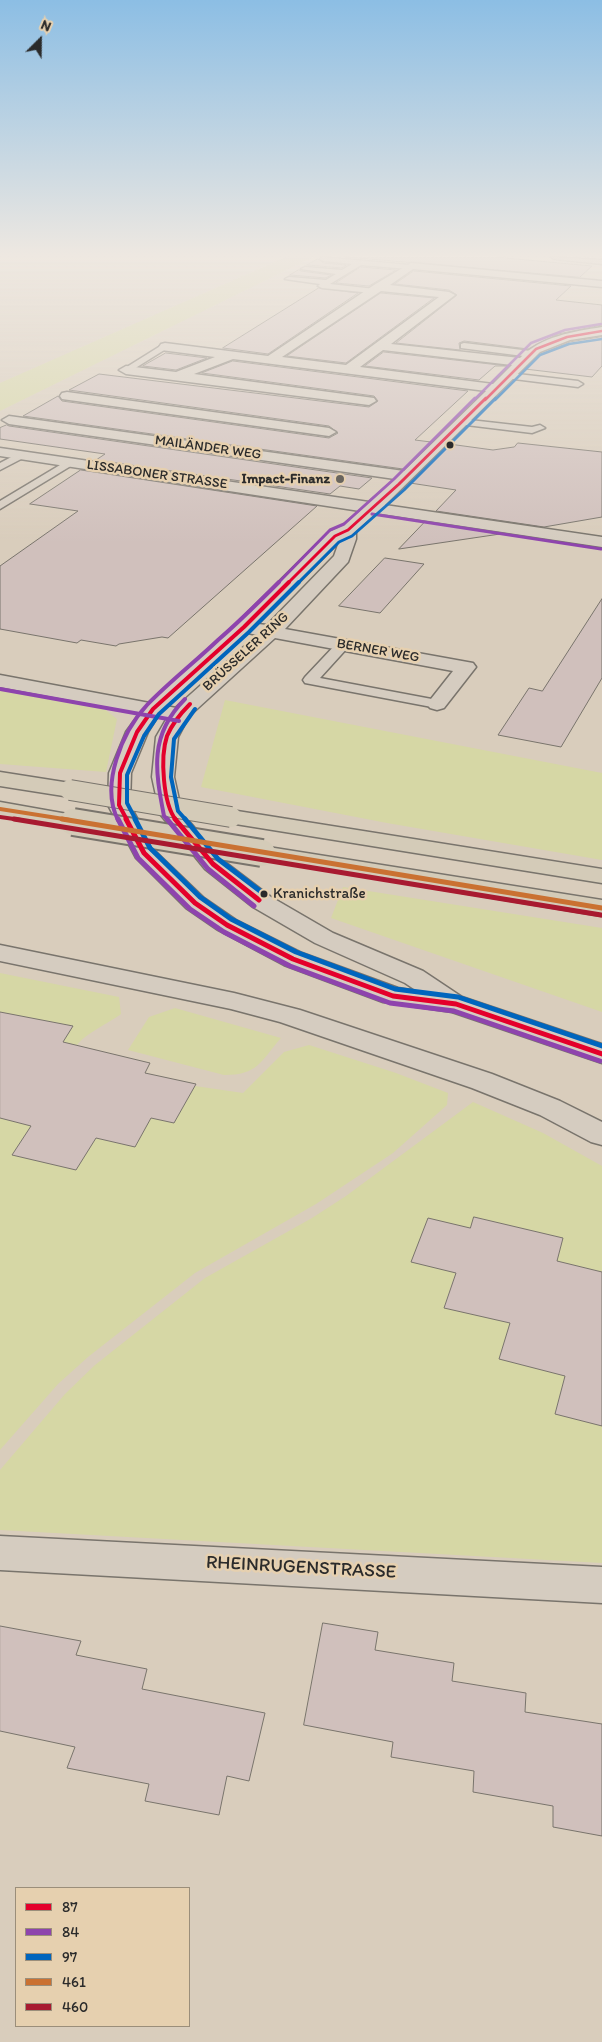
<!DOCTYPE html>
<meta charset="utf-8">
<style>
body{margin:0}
#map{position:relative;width:602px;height:2042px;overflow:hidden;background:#d9cdbc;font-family:Itim,sans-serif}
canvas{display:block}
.legend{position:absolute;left:15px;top:1887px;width:175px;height:140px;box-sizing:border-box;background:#e6d0af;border:1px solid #9b8e7a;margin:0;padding:6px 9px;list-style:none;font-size:15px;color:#2b2b2b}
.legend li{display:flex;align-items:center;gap:10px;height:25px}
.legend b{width:25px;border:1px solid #9b8e7a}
.north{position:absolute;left:15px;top:15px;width:50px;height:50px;-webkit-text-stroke:4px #e6d0af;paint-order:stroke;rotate:23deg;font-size:14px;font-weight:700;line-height:20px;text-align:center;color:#2b2b2b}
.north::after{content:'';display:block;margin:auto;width:18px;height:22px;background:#2b2b2b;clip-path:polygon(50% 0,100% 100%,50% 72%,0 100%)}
</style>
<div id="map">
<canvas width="602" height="2042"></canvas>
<ul class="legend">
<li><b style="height:6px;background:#e4002b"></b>87</li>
<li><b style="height:6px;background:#8e44ad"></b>84</li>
<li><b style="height:6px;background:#0065bd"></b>97</li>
<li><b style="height:6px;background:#ca7132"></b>461</li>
<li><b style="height:6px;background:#a81a30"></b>460</li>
</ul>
<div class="north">N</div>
</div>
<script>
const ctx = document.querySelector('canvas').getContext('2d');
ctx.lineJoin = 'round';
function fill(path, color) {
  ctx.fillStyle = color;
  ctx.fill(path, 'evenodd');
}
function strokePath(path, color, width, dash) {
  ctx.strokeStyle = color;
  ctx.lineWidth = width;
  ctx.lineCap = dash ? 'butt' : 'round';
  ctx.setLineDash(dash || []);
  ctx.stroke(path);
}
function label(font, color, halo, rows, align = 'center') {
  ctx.font = font + ' Itim,sans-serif';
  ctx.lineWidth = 5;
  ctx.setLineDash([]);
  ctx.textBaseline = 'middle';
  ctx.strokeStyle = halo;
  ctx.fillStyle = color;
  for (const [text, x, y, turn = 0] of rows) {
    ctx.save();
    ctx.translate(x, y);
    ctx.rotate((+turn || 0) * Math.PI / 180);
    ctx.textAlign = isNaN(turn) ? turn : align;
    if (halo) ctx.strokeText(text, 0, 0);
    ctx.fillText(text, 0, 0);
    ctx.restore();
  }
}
fill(new Path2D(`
 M286,257H313L0,411V383Z
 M0,687L98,704L117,719L106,772L0,764Z
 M225,700L602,773V860L387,823L201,787Z
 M343,887L602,928V1012L331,918Z
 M0,973L119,997L121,1014C109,1023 85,1034 77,1045L63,1042L73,1026L0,1012Z
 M175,1008L281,1038C260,1062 258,1075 224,1075L128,1050L149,1017Z
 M309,1045L396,1073L448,1093L447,1105L393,1153L316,1204L195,1273L88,1357L58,1384L0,1450V1118L31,1126L12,1155L76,1170L96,1138L134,1147L151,1118L174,1123L195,1086L243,1093L284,1052Z
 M473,1102L543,1133L602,1166V1272L557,1261L563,1238L474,1217L444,1307L510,1323L499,1359L565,1376L555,1414L602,1426V1563L0,1530V1470L65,1394L95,1365L205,1278L312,1218L346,1196Z`), '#d6d7a5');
const building = new Path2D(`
 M346,257H495L592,266L580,277Z
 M318,259L324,263L346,265L342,268L307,265Z
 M361,267L396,270L369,286L336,283Z
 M299,270L301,271L331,275L326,278L290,275Z
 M414,271L571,286L556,300L602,305V325L558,334L528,349L464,341L459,343L460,350L396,343L457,295L449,290L395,284Z
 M319,288L358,293L268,354L223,348Z
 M381,293L434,298L346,363L287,356Z
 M602,337V366L592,377L525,369L541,354L570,342Z
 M384,352L508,366H495L479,380L365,366Z
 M166,353L207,358L176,370L143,366Z
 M233,361L468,391L415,440L431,442L403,469L23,416L58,396L62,401L329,438L338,433L329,426L69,390L99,374L369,407L378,401L374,396L202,373Z
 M7,425L9,426L372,478L359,489L340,486L330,494L96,460L105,454L0,439V428Z
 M518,443L602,452V517L544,527L436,511L456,490L410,483L449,444L493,450L514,447Z
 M81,470L317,506L168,638L162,637L119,644L116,646L81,640L77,643L0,629V566L78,511L30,504Z
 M425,522L500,534L399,549Z
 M385,558L424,564L380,613L339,606Z
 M602,599V678L561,747L498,735L529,688L542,691Z
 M0,1012L73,1026L63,1042L150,1063L145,1073L196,1084L174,1123L151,1118L135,1147L96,1138L76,1170L12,1155L31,1126L0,1118Z
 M474,1217L563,1238L557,1261L602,1272V1426L555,1414L565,1376L499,1359L510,1323L444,1308L456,1273L411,1262L428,1218L470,1228Z
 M323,1623L378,1632L375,1650L454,1663L452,1681L526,1693L525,1712L602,1724V1836L553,1827V1806L473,1792L474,1771L391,1757L393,1742L304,1725Z
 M0,1626L81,1641L76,1655L147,1669L142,1689L265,1713L249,1781L227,1776L219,1815L145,1801L149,1784L67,1768L75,1747L0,1731Z`);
fill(building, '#d0c0bc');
strokePath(building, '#79746c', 1);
const lane = new Path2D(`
 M322,257L409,265L413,267L409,269L361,265L330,284L375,289L376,291L372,293L322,288L318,286L320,284L285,279L289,277L326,280L336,274L301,269L305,267L342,270L352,264L324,261L320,259Z
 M551,257L602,260V264L554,259Z
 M464,343L531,351L535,354L531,357L461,348V344Z
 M162,345L169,347L129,372L122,370Z
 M509,373L578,381L583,384L578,387L506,378L504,376Z
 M461,419L532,427L540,425L545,428L532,433L458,424L456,422Z
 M21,452L26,455L25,457L0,470V463Z
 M70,459L75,462L74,464L0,509V501Z
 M343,641L350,645L320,678L437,700L444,704L437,708L305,683L303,680L305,677L338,642Z`);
const street = new Path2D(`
 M411,263L602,281V287L413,269L390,285L449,292L455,295L391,344L520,358C542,336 572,332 602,327V335L570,340L540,352L385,505L602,537V547L376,513L356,531V539L348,562L285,629L473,663L476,667L444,708L437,710L430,708L427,704L453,671L275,638L187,718L180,720L173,718L170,714L173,710L257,635L248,633L160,713L153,715L146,713L143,709L146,705L237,623L329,532L342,526L360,511L0,456V448L369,502L395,479L9,424L2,420L9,416L404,471L486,391L233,359L194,374L374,398L376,401L369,405L126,374L119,370L126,366L176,372L215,357L161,350L159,347L161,344L165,343L268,356L374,285ZM381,291L439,297L346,365L282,357ZM383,350L512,365L493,384L360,367ZM339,542L334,556L267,625L258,624Z
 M67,392L329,428L336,432L329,436L62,399L60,396L62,393Z
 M0,945L234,993L300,1010L492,1074L560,1101L602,1122V1145L591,1142L540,1115L472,1088L280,1022L231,1009L0,961Z
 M0,1536L602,1567V1603L0,1570Z`);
const secondary = new Path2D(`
 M0,675L187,710L190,714L178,737L174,777L182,813L221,859L271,897L333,933L423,971L462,997L602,1044V1063L452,1012L383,1002L284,965L218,930L186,908L136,858L108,805L109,773L126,732L140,713L0,687ZM158,716L167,718L156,737L152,777L160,814L205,869L253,907L315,943L405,983L417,991L398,988L302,953L236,920L204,898L154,850L130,805L131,773L148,732Z`);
const highway = new Path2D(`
 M0,772L70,783L78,785L81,790L78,795L70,797L0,786Z
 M0,802L73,815L81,817L85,822L81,827L73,829L0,816Z
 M231,810L602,869V883L223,822L220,817L223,812Z
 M262,846L602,900V916L254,858L250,853L254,848Z`);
strokePath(lane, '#79746c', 3);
strokePath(street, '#79746c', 3);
strokePath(secondary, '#79746c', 3);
strokePath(highway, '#79746c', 3);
fill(lane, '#d5ccc0');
fill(street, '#d5ccc0');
fill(secondary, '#d5ccc0');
fill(highway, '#d4cbb8');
const highwayBridgeFar1 = new Path2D(`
 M70,790L231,817`);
const highwayBridge = new Path2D(`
 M73,822L262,853`);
strokePath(highwayBridgeFar1, '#79746c', 22, []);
strokePath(highwayBridge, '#79746c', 30, []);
strokePath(highwayBridgeFar1, '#d4cbb8', 20);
strokePath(highwayBridge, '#d4cbb8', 26);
strokePath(new Path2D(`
 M485,400L536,349L567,337L602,331`), '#e4002b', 2.5);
strokePath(new Path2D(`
 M288,583L335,536L348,530L399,484L486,398`), '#e4002b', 3);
strokePath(new Path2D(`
 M127,820L119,805L120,773L137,732L153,709L244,627L289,582
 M176,820C163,804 160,757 167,736C172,724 181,713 190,704`), '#e4002b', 4);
strokePath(new Path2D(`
 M126,819L144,853L195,903L227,925L293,959L393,996L456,1004L602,1054
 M175,819L213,864L259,900`), '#e4002b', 5);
strokePath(new Path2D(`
 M474,400L531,343L565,330L601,324`), '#8e44ad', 2.5);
strokePath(new Path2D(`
 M372,514L601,549
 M278,583L330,530L344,524L394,479L475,398`), '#8e44ad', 3);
strokePath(new Path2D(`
 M0,689L179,721
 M118,820C100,785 122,732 147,705C169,682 195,662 218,640C239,622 259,602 279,582
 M168,820L164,816C155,770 149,735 185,699`), '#8e44ad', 4);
strokePath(new Path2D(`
 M118,819L138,858L190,909L224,932L290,966L390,1003L454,1011L600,1061
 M167,819L208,869L254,906`), '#8e44ad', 5);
strokePath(new Path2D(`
 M495,400L540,355L569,344L602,339`), '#0065bd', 2.5);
strokePath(new Path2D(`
 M298,583L339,542L352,536L404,490L496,398`), '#0065bd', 3);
strokePath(new Path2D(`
 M136,820L127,803V775L144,736L159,714L249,632L299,582
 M186,820L178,811L171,777L174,739L195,709`), '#0065bd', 4);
strokePath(new Path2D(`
 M135,819L150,848L200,897L231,919L296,952L395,989L458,997L602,1046
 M185,819L218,859L264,894`), '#0065bd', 5);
strokePath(new Path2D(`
 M0,809L70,820`), '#ca7132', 4);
strokePath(new Path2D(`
 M62,819L602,908`), '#ca7132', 5);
strokePath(new Path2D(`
 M0,817L21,820`), '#a81a30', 4);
strokePath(new Path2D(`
 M14,819L601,915`), '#a81a30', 5);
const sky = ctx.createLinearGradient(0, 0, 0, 543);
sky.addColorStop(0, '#8cbee4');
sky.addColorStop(0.47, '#eee8e1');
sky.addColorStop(1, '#eee8e100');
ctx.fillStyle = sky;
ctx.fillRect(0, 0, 602, 543);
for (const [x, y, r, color] of [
 [450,445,4.5,"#2b2b2b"],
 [340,479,5,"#68645e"],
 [264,894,4.5,"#2b2b2b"]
]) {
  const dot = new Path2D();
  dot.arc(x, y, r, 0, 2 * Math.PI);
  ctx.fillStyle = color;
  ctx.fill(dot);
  strokePath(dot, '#e6d0af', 2);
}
label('14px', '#2b2b2b', '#e6d0af', [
 ["MAILÄNDER WEG",208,448,8],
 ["LISSABONER STRASSE",157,475,8],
 ["BERNER WEG",378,651,10],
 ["BRÜSSELER RING",246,652,-42]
]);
label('bold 14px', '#2b2b2b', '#e6d0af', [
 ["Impact-Finanz",330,479]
], 'right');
label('15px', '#2b2b2b', '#e6d0af', [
 ["Kranichstraße",273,894]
], 'left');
label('19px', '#2b2b2b', '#e6d0af', [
 ["RHEINRUGENSTRASSE",301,1568,3]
]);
</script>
